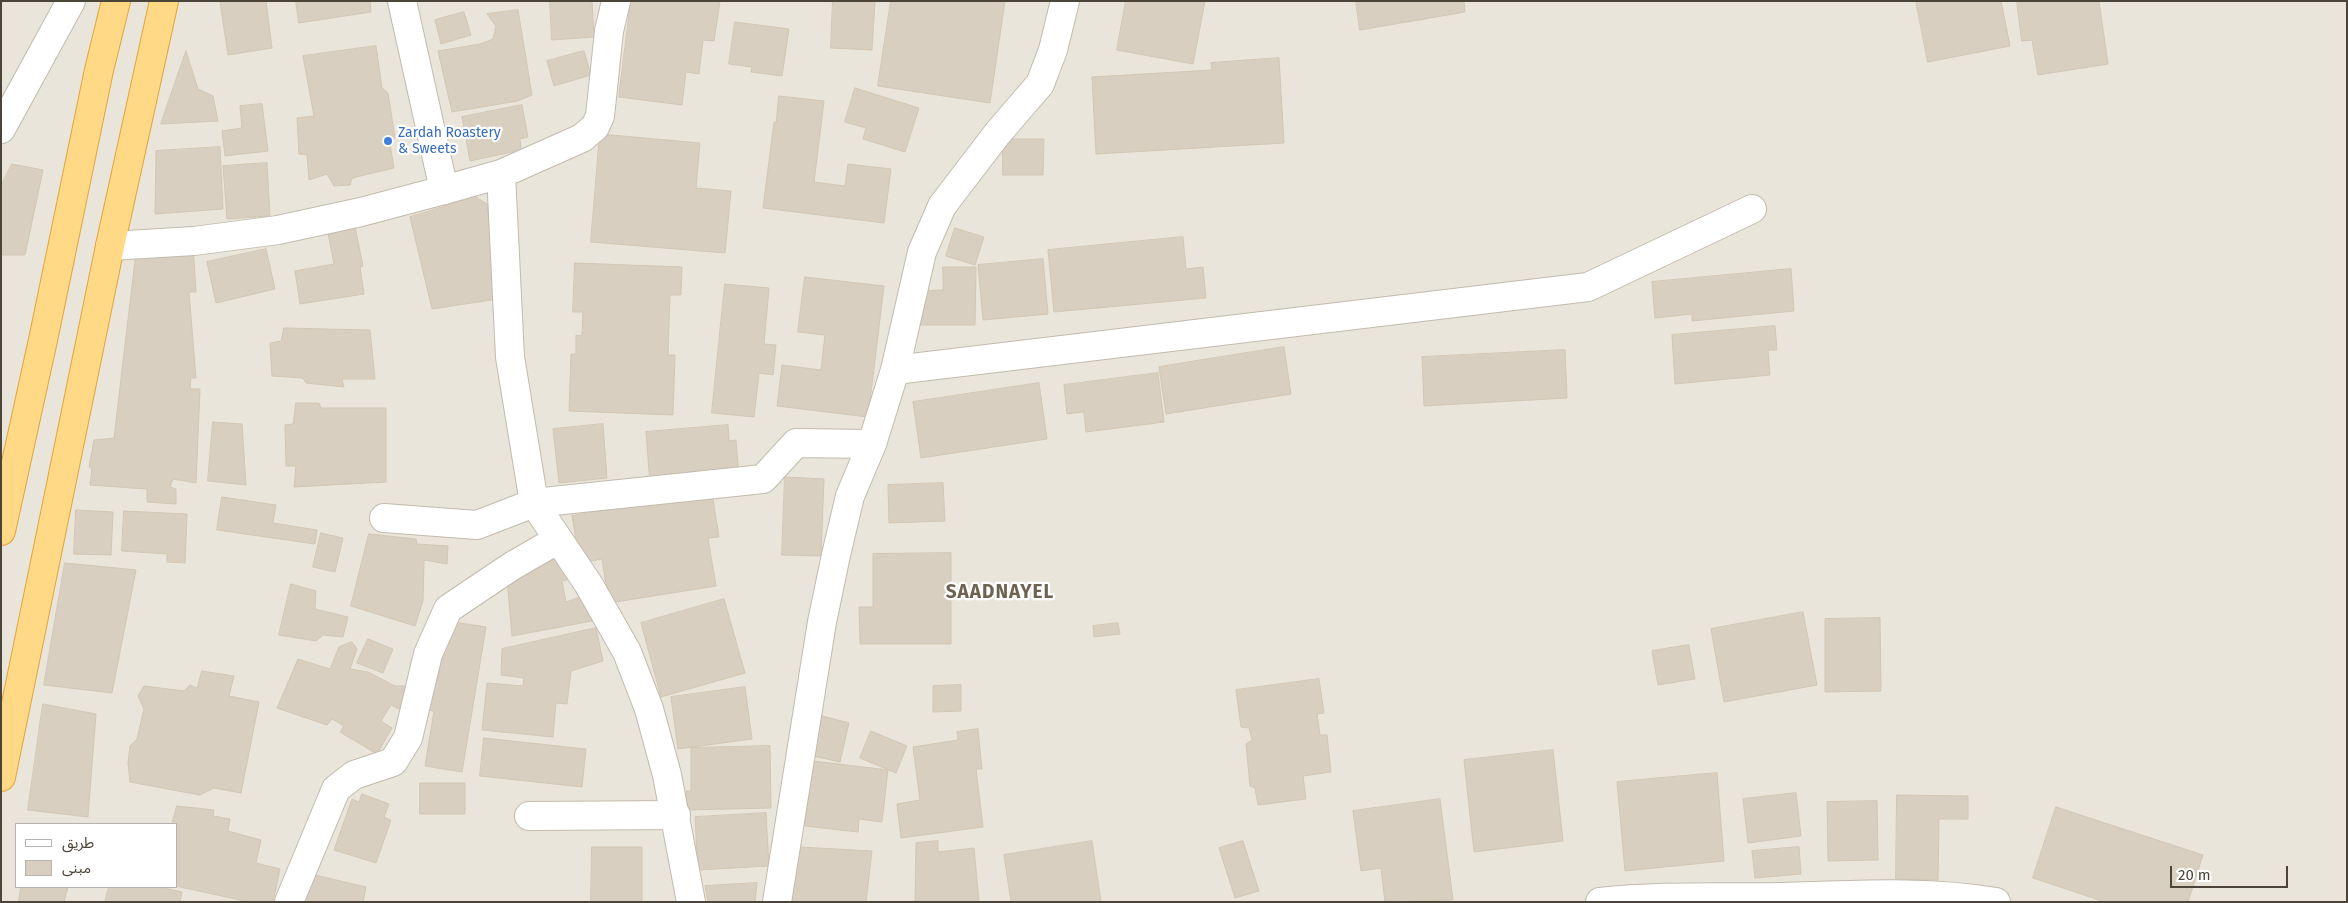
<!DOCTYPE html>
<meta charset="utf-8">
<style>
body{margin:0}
#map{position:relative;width:2348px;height:903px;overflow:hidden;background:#f6f3ec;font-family:"Fira Sans","Noto Sans Arabic",sans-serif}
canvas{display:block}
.frame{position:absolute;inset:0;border:2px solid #4b4439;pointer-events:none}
.legend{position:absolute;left:15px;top:823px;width:162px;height:65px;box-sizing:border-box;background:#fff;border:1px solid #b7b4b0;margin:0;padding:6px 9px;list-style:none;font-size:15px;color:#4b4439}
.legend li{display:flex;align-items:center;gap:10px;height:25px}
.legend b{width:25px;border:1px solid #b7b4b0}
.scale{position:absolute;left:2170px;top:866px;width:118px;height:22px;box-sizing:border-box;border:2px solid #4b4439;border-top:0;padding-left:6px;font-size:15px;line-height:18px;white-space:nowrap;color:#4b4439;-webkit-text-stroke:4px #fff;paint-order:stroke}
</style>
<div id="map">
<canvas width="2348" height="903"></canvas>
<div class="frame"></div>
<ul class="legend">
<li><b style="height:6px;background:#fff"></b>طريق</li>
<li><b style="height:14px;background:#d8cfc1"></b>مبنى</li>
</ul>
<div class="scale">20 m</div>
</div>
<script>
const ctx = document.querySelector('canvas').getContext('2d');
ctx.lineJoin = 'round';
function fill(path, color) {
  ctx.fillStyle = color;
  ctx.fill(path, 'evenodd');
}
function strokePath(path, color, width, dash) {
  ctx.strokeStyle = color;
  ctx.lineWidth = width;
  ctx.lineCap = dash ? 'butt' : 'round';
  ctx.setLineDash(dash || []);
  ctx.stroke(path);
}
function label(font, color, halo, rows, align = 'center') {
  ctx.font = font + ' "Fira Sans",sans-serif';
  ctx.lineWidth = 4.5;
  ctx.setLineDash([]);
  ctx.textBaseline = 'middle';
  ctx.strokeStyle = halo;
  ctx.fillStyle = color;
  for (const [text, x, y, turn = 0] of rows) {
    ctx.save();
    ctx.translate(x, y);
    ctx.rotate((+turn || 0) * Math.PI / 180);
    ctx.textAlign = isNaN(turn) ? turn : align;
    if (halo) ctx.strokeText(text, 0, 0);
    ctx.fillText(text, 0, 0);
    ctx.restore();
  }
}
fill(new Path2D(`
 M1,1H2347V902H1ZM16,824H176V887H16Z`), '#eae5da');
const building = new Path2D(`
 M227,1H266L272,48L228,55L220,2Z
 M296,1H370L371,12L299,23Z
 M550,1H592L594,37L552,40Z
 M631,1H720L714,41L703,40L699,74L686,72L682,105L619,97Z
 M833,1H875L872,50L831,48Z
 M891,1H1005L990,103L878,86Z
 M1126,1H1205L1193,64L1117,50Z
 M1356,1H1464L1465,12L1360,30Z
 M1916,1H2001L2010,46L1928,62Z
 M2017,1H2099L2108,64L2038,75L2032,40L2022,41Z
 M518,10L532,95L518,101L452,112L438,51L480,44L493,39L496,26L487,14Z
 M464,12L471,35L441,44L435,20Z
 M735,22L789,29L782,76L751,72L752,67L729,64Z
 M376,46L382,88L388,93L395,138L390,144L394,168L352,178L350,185L334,186L327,174L309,180L307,155L299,154L297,118L314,116L303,56Z
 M186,51L198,89L213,96L218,121L161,124Z
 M584,51L591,75L554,86L547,61Z
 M1279,58L1284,143L1096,154L1092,77L1212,70L1211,63Z
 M855,88L919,108L905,152L863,139L866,128L845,122Z
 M779,96L824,101L814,182L845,186L848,164L891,169L884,223L763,208L774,122H776Z
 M262,104L268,151L225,156L222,131L242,128L240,106Z
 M522,105L528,137L520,139L521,150L470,161L462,117Z
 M600,134L700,143L696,188L731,191L725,253L591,242Z
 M1003,139H1044L1043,175H1003Z
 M220,147L223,209L155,214L156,151Z
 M267,163L270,216L227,219L223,166Z
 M12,164L43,170L25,255H1V186Z
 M476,197L487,204L488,215L504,279L498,299L432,309L410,217Z
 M355,227L363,266L360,267L364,294L300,304L295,271L334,264L328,233Z
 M955,228L984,237L975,265L946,256Z
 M1183,237L1186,269L1203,267L1206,298L1054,312L1048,250Z
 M193,247L196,292H189L196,378H191L190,389H200L196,483L173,479L170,487L176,489V504L147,502V489L90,485L92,469L89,467L94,440L114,438L136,252Z
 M266,249L275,289L216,303L207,262Z
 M1043,259L1048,314L983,320L978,265Z
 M575,263L682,267L681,295H670L668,355H675L673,415L569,411L571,354H576V335L582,336L583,312H573Z
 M943,267H976L975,325H916L917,291L943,290Z
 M1791,269L1794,311L1692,321V314L1655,318L1652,282Z
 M805,277L884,286L868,417L777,406L782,365L821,370L825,335L798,332Z
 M725,284L769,288L764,344L776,345L773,375L759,373L754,417L712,413Z
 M1775,326L1777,350H1768L1770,375L1675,384L1672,335Z
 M284,328L370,330L375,379H342L344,387L306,383L303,378L272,376L270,343L281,341Z
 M1284,347L1291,394L1166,414L1159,367Z
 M1565,350L1567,398L1424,406L1422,357Z
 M1158,373L1164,422L1086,432L1084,412L1067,414L1064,385Z
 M1039,383L1047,439L921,458L913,402Z
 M296,403H319L321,408H386V482L294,487L296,466H286L285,425L293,424Z
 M213,422L242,424L246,485L208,481Z
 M603,424L607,478L559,483L553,429Z
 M728,425L729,441L736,440L739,476L650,484L646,432Z
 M785,477L824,479L821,556L782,555Z
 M943,483L945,521L889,523L888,485Z
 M712,493L719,537L708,538L716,586L609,603L602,559L580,563L572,516Z
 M222,497L276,505L273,523L317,530L315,544L217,530Z
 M76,510L113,512L111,555L74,554Z
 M124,511L187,514L185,563L167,562V554L122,551Z
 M321,533L343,538L335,572L313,567Z
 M369,534L416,539L417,544L448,546L447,564L424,560L423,601L415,626L351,606Z
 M951,553V644H860L859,607H873V554Z
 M558,557L571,579L562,581L566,602L586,595L592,621L512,636L507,578Z
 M65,563L136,570L112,693L44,685Z
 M291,584L316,591L315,609L348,617L343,637L323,635L316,641L279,635Z
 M724,599L745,673L661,697L641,623Z
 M1803,612L1817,685L1724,702L1711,629Z
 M1880,618L1881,691L1825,692V619Z
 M447,621L486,627L462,772L425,766L434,711L427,710L433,680L437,681Z
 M1118,623L1120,634L1094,637L1093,626Z
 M596,628L603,661L571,671L567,704L556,703L553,737L482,730L487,683L523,686L524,678L501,675L502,649Z
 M368,639L393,649L383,673L357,663Z
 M352,642L357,649L350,669L368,672L395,686H412L399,709L391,705L381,721L392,728L377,754L340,732L344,726L332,719L327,725L277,708L298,659L330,669L339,647Z
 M1689,645L1695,679L1658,685L1652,651Z
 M202,671L234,676L229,696L259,702L241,793L214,788L200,795L130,782L128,763L130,746L137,739L144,709L138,696L144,686L184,691L190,685L197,688Z
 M1319,679L1324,713L1317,714L1320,735H1327L1331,772L1303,776L1306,799L1258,805L1255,788L1250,786L1246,744L1252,740L1249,728L1241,727L1236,690Z
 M961,685V711L933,712V686Z
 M745,687L752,739L678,749L671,697Z
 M43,704L96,714L88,817L28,810Z
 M819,715L849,723L840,762L809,755Z
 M978,729L982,769H976L983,827L901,838L897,804L920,800L913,747L958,740L957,732Z
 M871,731L907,746L896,773L860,758Z
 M484,738L586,749L582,787L480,776Z
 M770,746L771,808L686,810V791H691V748Z
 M1553,750L1563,841L1474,852L1464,760Z
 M813,761L888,770L882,822L859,819L858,832L805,826Z
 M1717,773L1724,861L1625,871L1617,782Z
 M420,783H465V814H420Z
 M1796,793L1801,836L1748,843L1743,799Z
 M362,794L389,804L384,817L391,820L376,863L334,850L352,799L359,802Z
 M1897,795L1968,796V819H1939L1938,880L1896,879Z
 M1440,799L1453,900L1385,902L1381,868L1361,871L1353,811Z
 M1877,801L1878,860L1828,861L1827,802Z
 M177,806L214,810L213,816L230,819L228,831L261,840L256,863L280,869L273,902H249L176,886V824H172Z
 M2056,807L2203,855L2188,902H2105L2033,878Z
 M766,813L769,866L698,870L695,817Z
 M938,841V852L974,848L979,902H906L915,901L916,843Z
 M1092,841L1101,902H1011L1004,855Z
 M1243,841L1259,891L1235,898L1219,848Z
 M592,847H642V902H591Z
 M799,847L872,851L866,902H792Z
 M1799,847L1801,874L1755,878L1752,851Z
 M302,872L366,887L363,902H295Z
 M757,883L755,902H708L705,886Z
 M21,887H68L64,902H19Z
 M109,887H159L182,892L180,902H105Z`);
fill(building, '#d8cfc1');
strokePath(building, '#d3c7b4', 1);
const minor = new Path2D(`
 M402,1L444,190
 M895,370L1588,287L1752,209
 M384,518L477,525L534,503L763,479L796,443L872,444
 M529,816L676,815
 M289,902L336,789L354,775L393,762L408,738L428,654L448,609L512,566L557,540
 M777,902L822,622L836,555L850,496L872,444L895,370L922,252L942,206L997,134L1040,84L1053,50L1065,1`);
const tertiary = new Path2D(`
 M1,129L71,1
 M501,174L510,357L534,503L589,585L627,652L649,709L667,775L691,902
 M110,246L194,241L278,230L361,212L444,190L501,174L582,138L595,127L600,116L609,31L616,1
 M1600,902C1660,895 1722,898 1783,897C1854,895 1926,890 1996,902`);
const trunk = new Path2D(`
 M1,531L43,340L99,70L116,1
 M1,777L110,246L164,1`);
strokePath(minor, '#c2bbae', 30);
strokePath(tertiary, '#c2bbae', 30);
strokePath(trunk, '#e0a43c', 30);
strokePath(minor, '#fff', 28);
strokePath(tertiary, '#fff', 28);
strokePath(trunk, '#ffd985', 28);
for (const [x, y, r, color] of [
 [388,141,5,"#3f7fe0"]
]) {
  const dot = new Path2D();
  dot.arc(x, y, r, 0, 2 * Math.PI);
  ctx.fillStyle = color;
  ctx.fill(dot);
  strokePath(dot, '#fff', 2);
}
label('14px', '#366cbe', '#fff', [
 ["Zardah Roastery",398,133],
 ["& Sweets",398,149]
], 'left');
ctx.letterSpacing = '1px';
label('bold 19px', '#6e6250', '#fff', [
 ["SAADNAYEL",1000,593]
]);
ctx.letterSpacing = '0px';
</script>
